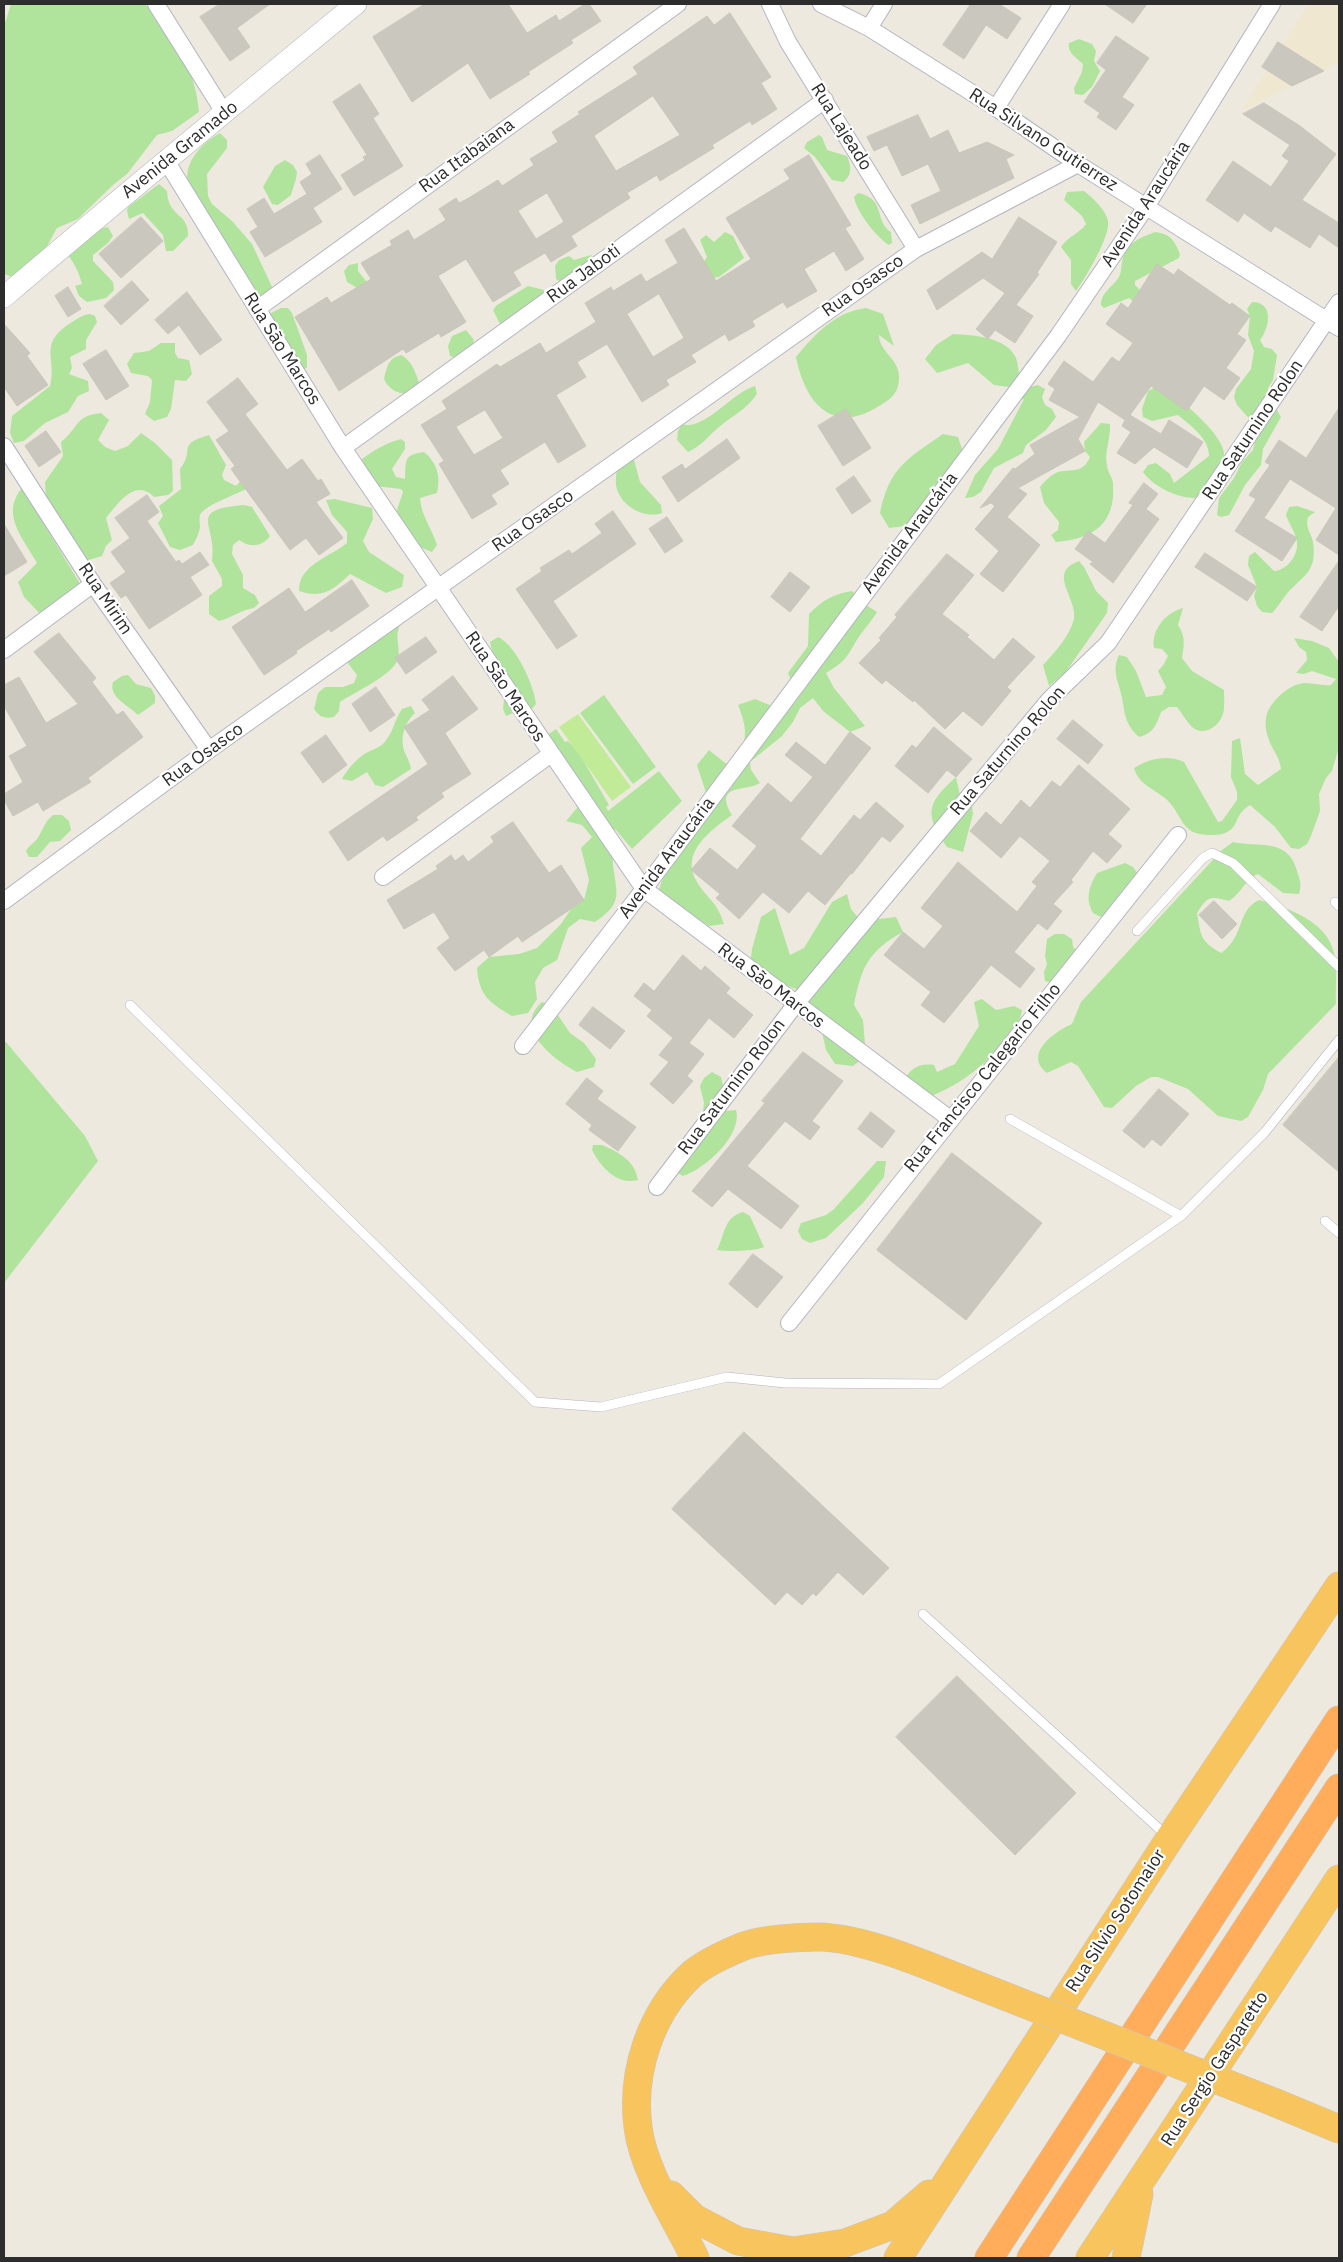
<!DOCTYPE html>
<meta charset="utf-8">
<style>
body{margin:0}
#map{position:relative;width:1343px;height:2262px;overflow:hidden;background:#eee9df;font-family:"IBM Plex Sans",sans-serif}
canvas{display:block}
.frame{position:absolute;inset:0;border:5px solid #2d2d2d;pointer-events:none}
</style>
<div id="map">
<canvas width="1343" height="2262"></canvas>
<div class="frame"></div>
</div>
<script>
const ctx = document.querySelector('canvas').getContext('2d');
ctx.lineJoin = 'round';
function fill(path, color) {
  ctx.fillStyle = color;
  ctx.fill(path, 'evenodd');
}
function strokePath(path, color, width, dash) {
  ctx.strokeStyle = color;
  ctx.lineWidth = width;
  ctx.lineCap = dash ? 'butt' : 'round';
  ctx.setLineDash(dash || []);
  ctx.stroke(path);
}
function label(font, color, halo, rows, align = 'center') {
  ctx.font = font + ' "IBM Plex Sans",sans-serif';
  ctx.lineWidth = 4.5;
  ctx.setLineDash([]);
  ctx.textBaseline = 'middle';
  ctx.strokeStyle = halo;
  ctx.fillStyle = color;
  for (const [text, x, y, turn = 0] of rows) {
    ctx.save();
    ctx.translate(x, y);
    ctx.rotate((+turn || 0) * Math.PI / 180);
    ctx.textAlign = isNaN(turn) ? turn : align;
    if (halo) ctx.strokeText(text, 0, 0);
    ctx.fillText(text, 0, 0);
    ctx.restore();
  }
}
fill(new Path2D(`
 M1308,4H1339V62L1241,111Z`), '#efe7cf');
fill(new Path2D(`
 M11,4H145C174,38 195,66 199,112L172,131L157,135L127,174L113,185L78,219L57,228L45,250L20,280L4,274V26Z
 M1079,39L1092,44L1096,51L1094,61L1100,71L1092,87L1083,95L1075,94L1074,88L1082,72L1083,64C1077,58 1067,53 1069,43Z
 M220,133L227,140V148L207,174L208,196L212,204L232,221L252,244L273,289L258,298L188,185C183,162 202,143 220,133Z
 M819,135L822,137L827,150L847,156C851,166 853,175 843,182L832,180L815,157L804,148L807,142Z
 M285,160L293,165L297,172L296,179L291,195L278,205L272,204L263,187L275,166Z
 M159,184L167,191C168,218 189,212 188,236L173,251H166L163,235L143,213L129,219L127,211L128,207Z
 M1084,191C1092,197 1106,210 1108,221C1111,235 1085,279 1076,291L1071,284V260L1061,247C1068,236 1079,234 1086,224L1082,216L1064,200L1067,192Z
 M858,193C887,199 873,220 891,232L892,243L889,245C876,237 856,211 854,197Z
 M108,227L113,236L108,243L93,255V261L113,282L114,290L106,298L87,302L79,296L75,286L82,284C79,273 75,264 67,254L98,229Z
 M725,232L733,236L744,258L719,277L707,279L698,270L707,257L700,240L706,235L714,242Z
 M1155,232C1171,234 1174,240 1180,254L1179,258L1135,281V285L1141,291L1135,303L1129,298L1104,308L1101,305C1101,292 1113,287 1119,277C1122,271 1121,264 1123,258C1127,242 1142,237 1155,232Z
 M591,255L595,259L565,284L556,279L555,266L559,260L569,256L574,260Z
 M358,263V271L370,286L359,289L347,282L344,271L349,265Z
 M528,286L544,290L543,300L501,326L493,310L497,305Z
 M1252,302C1274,302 1270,327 1260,340L1264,347L1272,349L1277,355L1273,380L1268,388L1269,396L1281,417L1263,449L1261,465L1245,485L1229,515L1221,517L1217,515L1219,498L1234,478L1242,462L1253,450L1257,434L1254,424L1237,405L1234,397L1236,389L1251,369L1254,351L1248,335L1250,316L1247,309Z
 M281,308H288L292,313L307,355V368L302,369L269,314Z
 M866,308L883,314L894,346L879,335C879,354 905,360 898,386C895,398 884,403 874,409C829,434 804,399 796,357C815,334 835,312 866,308Z
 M90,314L95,316L97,322L86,340V349L70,357L72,368L69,374L88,381L89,391L78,396L68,412L45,423L24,441L14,443L10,433L12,416L50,386C57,359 39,346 66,326C74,321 81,315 90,314Z
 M466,330L474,340L472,348L458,359L450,356L448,346L452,336Z
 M953,334C973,335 1007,337 1016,358C1018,363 1018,369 1019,374L1009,387L994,385L968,363L937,373L925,359L936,345Z
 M161,343H175V353L178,358L189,360L192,374L186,381L175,380L171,409L167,417L154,421L145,414L150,402L152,380L148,376L131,373L127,364L134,353L149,351Z
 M401,355C413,361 418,378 421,390C406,397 391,394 384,379C387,367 388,358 401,355Z
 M1161,384C1177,398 1229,436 1224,459C1223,468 1206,487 1201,495L1195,498C1177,498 1154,487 1143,472L1148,465L1156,463L1170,474L1174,483L1209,456C1209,438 1191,426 1178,415L1152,421L1143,417L1142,409L1148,391Z
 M1038,385L1045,389L1042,397L1045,405L1052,409L1056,417L1046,430L1026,445L1023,453L994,468L981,492L973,497L965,498L975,475L998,449L1024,399L1019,400L1029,387Z
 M755,386L757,394C747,409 732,416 719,427C708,436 702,446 688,452L677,440L678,431L682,424C703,432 734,391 755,386Z
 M101,413L109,420L98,440L105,447L115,451L128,446L141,433L155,443L172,460L173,491L168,495L154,497C135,477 117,505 106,518L112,540L106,546L102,556L85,561L46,499L45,482L63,456L61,442C80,427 74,416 101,413Z
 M1101,423L1110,424C1111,438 1104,452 1107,466C1108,473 1113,478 1113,484C1116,524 1093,539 1056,542L1051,535L1058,530L1059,522L1044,503L1040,487C1045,481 1054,471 1063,471C1076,470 1084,471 1090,457L1085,451L1084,442Z
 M943,434L958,437L963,452L944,479L931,487L927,504L906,526L889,528L880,513C889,468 907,459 943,434Z
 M209,435L226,465L222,475L224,480L236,486L244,477L253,485C240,494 205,504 200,515C199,518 200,523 200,527C199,534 196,539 193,545L180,550L170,547L158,523L163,516L159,506L181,489L180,469C196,449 175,445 209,435Z
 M401,439L405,442V449L392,469L396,477L405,479C406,460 403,455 424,452C437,462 441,477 437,493L420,498C421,516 432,529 437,545L432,552L420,547L395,516L403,492L401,489L375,486L363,467L362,459C374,450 386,443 401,439Z
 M633,456L640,482L661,505L662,513C645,519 622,507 617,489C615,483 616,476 617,469Z
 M22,488L79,582V592L45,619L24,597L18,582L37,563C23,538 0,514 22,488Z
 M335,499L372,508L373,519L363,541L369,552L404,575L402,587L386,593L350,574C333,590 323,599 299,591C298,565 330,557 347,543V532L332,515L326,500Z
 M244,505L252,507L270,536C262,547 250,548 239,540L233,545L232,554L243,575V588L255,595L259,603L254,608C240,610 232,618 219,621L209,614V596L222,586V579L212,561C218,524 185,510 244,505Z
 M1297,506L1315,512L1308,517C1305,528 1311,532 1313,542C1317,570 1306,574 1289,591C1283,598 1279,606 1272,613L1262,612L1257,606L1254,596L1257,587L1248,565L1249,556L1255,552L1274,571C1288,570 1301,553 1296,538C1294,530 1289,524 1286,515L1289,507Z
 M1079,561L1084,567L1096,591L1108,603L1107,613L1065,673L1049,686L1043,665C1055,652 1070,636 1074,619C1078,598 1046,573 1079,561Z
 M852,591L863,603L877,612C872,621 864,629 858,638C846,658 847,660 826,673L834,688L865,726L850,732L823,711L813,698L800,708L793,722L782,736L750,762L751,770L760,783C746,792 713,783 732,815C711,830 679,853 697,882C708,900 717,901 724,924L709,926C692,914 684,909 663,915L655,901L666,869L707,796L697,765L709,750L734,770C745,741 750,735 738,705L755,699L772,706L794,688L788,673L808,646L809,614C823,600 833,594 852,591Z
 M1183,608L1178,625C1186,637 1184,645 1182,658L1192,671L1224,690C1224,697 1225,707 1223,714C1219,727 1203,737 1192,727C1186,721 1182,713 1177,707H1169L1161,712C1156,725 1154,733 1139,737C1125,725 1125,714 1122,698C1119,681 1111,672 1119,655L1127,657L1136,671L1146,697L1162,695L1166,687L1158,671L1164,664L1168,656L1162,649L1154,648C1151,630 1166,612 1183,608Z
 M403,620C391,638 403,646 397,661C391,676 353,693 340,702L339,711L334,717C324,719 320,717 314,709L318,693L325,687H343L354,683L357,675L347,662Z
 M498,637C516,645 534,685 536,704L529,712L513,713L506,716L503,709L504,700L490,642Z
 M1294,638L1312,641L1329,648L1339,662V747L1332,771L1326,778L1319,794L1320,811L1311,836L1307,844L1299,849L1291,848L1275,827L1250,805C1235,814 1239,824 1229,831C1223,835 1217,835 1210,835C1179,835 1184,815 1166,799C1153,788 1139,785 1134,768C1148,759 1168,754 1184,762L1218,822L1222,821L1237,800V792L1231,777L1232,741L1240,738L1245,774L1258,785L1281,769C1280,756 1271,749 1268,737C1266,732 1265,724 1266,718C1268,703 1289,684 1304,683C1313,683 1322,686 1331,685L1336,679L1312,671L1304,674L1296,673L1307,660L1306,652L1299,647Z
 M128,675L136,684L151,688L155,696V703L138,715C128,705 108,697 113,682L122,676Z
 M604,695L656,767L633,784L580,713Z
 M411,706L415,713C406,721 401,734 403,746C404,754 410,760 411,769L383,787L375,785L367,772L352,781L342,779C346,771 358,757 366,753C371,750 378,748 383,744C393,734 394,720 402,709Z
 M556,729L565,742L568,741L579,753L609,805L606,807L608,811L659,771L682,801L632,849L615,829C613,841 612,852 613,865C617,895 623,903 595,922L580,919L568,928L557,960L543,968L535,982L537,999L528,1013L512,1016C490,1003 479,996 477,968L489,957L519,954L537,948L561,924L571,909L584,900L589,880L581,848L592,837L582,825L566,821L577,808L574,792L546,736Z
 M956,777L961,800L971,798L973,814L963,852L947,847C924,814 926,804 956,777Z
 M53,815H62L69,821L71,830L60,841L50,842L37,857H29L26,851C29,845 33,844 37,839C43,831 44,822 53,815Z
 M1233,842C1259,848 1288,837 1297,871C1300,880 1302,885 1299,894L1283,893L1258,874C1245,879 1241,894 1229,901C1209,896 1208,896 1197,913C1201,936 1200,941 1221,953C1245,937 1236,911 1259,900C1287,907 1327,921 1334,953C1338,969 1335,988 1336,1004L1268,1074L1263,1090L1248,1117L1241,1121L1218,1116L1188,1089L1158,1077H1151L1136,1086L1112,1108L1104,1107L1078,1066L1071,1062L1047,1073C1023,1054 1054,1032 1072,1024L1081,1002L1222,850Z
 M1125,863L1133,867L1138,874L1108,914L1101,917L1093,913C1085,898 1089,887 1097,873Z
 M847,894L851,909L861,921L896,917L903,932C868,951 861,968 854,1005L863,1020L866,1056L853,1066L835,1064L826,1050L819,1019L802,991L787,986L771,990L750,966L752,949L761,917L775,908L790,955L804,948L832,902Z
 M1055,934H1064L1072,939L1073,947L1079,952L1054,983L1045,981L1044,972L1047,964L1045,956L1047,939Z
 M982,999L996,1010L1014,1006L1022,1010C1021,1021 1014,1028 1008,1037C987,1064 962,1084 929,1097L904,1081C910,1068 920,1063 934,1065L937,1072L955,1064L979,1026L974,1002Z
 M542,1002L551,1005L570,1033L584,1043L596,1059L594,1067L577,1072C554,1060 512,1028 542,1002Z
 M6,1042L85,1136L98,1161L4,1283V1043Z
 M712,1072L721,1077L725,1094V1111L736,1110C743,1135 705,1169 683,1176L676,1172L703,1112L704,1103L700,1086L704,1078Z
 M602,1145C618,1152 635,1160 638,1180C617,1186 600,1166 592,1150L593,1145Z
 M877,1161H886L884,1177L863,1203L826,1238L810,1243L802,1239L798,1231L801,1223L826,1215L834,1209Z
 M743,1212L750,1216L764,1247C757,1251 726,1252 717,1250C725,1234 724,1217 743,1212Z`), '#b0e49c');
fill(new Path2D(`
 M578,714L631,787L612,801L559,727Z`), '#c2eb98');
const building = new Path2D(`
 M220,4H270L237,28L250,47L230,61L200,17Z
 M425,4H508L527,33L556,15L559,21L585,4H589L601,21L571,40L573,43L528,72L530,74L490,99L468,63L412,102L373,37Z
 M971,4H999L1021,18L1007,39L986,25L964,59L943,45Z
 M1105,4H1147L1133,23Z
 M730,13L771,77L761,83L777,109L752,125L750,121L712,145L714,148L660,181L657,175L627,193L630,198L571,236L577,246L551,262L545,253L513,272L521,285L493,302L466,259L438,276L466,322L441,337L439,333L406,353L403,349L339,391L295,317L327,297L331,303L371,279L361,263L392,245L390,241L408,230L414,240L446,220L439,209L456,198L459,203L467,199L498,180L502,186L534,165L530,159L558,142L552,132L580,114L578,112L638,74L633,67L707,16L714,25ZM653,96L680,135L616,171L594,136ZM547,193L564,222L536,239L518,211Z
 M1116,36L1149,58L1122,97L1134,105L1116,130L1097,117L1100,113L1084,102L1106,70L1097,63Z
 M1278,42L1324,71L1292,86L1262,67Z
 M360,84L379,114L373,118L403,166L354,196L341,175L365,160L363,157L367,155L333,102Z
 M1264,103L1300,126L1336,154L1302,200L1339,223V248L1319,234L1310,248L1275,226L1271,232L1244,213L1238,222L1206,200L1233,161L1271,187L1289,161L1282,156L1290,145L1243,114Z
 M918,115L930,139L948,130L959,153L987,142L1014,155L1006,159L1014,178L920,224L911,205L941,191L928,164L902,176L887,145L874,151L867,137Z
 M320,155L342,189L313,208L322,222L265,257L250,232L258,227L247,209L264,198L274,214L307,194L300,182L312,174L306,164Z
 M809,155L851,225L845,228L864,259L846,271L834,251L804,269L817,291L787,308L783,302L752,321L755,326L729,341L725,334L691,355L696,362L666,380L669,385L642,402L607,344L577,362L586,377L556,395L586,446L558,463L545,442L500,470L509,484L491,495L497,504L472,519L439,464L444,461L421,425L447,409L442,401L497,364L500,367L540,343L546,353L596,322L585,303L611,287L613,291L641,274L646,282L678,263L665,240L684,228L716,281L751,259L726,218L790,179L784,170ZM659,294L684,338L653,357L627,314ZM485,410L503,438L474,455L456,427Z
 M141,217L163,241L121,278L99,254Z
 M1019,217L1057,242L1037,273L1039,274L1016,305L1033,316L1015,343L995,330L988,339L976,329L1005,293L983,278L937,310L927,290L982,252L992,259Z
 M1157,264L1174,275L1178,269L1230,305L1232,303L1250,316L1237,334L1246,340L1226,368L1240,378L1224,400L1204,386L1187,411L1151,386L1130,415L1161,434L1169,420L1203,442L1187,468L1154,447L1135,464L1117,453L1131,432L1122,426L1125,420L1098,402L1078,439L1085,451L1018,488L1027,494L1007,517L1040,545L1003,592L980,574L999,551L975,529L995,506L991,503L980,508L1013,468L1015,469L1035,454L1030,445L1080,417L1049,400L1055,389L1048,384L1064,361L1093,382L1112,357L1119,362L1133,343L1106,324L1121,303L1128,308Z
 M132,281L149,300L121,325L104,306Z
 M68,287L81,309L68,317L55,296Z
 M187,292L222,340L200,355L179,325L168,334L155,320Z
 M4,324L30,353L27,356L48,385L17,406L4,387Z
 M106,350L129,386L106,400L83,364Z
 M238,378L258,404L245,414L287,470L302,459L318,481L321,479L330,494L316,502L343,538L319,555L306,538L290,550L231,469L235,466L216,440L229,431L207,402Z
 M1339,408V555L1316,540L1336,508L1290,479L1264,518L1297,538L1282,561L1235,531L1256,499L1249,495L1270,465L1265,462L1279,440L1306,458Z
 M846,409L871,448L843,466L818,426Z
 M46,431L61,452L39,467L25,446Z
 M727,439L740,458L678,502L662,477L682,464L685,469Z
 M854,476L871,501L852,514L836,489Z
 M1144,483L1158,494L1146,509L1159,519L1113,583L1090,564L1093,562L1075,549L1088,531L1105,543L1133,505L1129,503Z
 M147,495L159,512L147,521L176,562L179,560L182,564L200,552L209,565L190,577L202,595L149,629L126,595L121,598L110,583L126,572L111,552L130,538L115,518Z
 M613,511L636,544L553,601L577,636L557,649L516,589L542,571L540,568L569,550L572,554L602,533L595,524Z
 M667,517L683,541L665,553L649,529Z
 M4,524L27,562L4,576Z
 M1205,553L1257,587L1247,601L1195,567Z
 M947,554L974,575L942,614L969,635L967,637L994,660L1013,638L1035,657L1007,687L1011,691L982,726L963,711L945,729L914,700L913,702L886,680L882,684L859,663L881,640L879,638L897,617L895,615Z
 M1339,561V606L1322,631L1300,617Z
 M790,572L810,587L790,612L771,597Z
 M352,580L369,606L331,632L329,629L296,651L297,653L264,675L232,627L289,588L305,612Z
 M59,633L96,678L92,682L117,715L123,711L143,737L88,778L91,782L43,811L38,802L13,816L4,800V794L23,782L9,756L27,746L4,706V685L19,677L46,723L78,704L34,652Z
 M426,637L437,652L406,674L395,658Z
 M453,676L478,709L445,733L471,774L441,793L444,797L416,817L418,820L387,841L383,836L348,861L329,832L428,764L404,727L430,710L422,700Z
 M376,687L395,715L370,732L352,704Z
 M1073,720L1103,745L1088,764L1057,739Z
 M934,727L972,759L956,777L947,770L928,793L895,766L912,745L916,748Z
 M850,732L871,748L800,839L821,856L854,815L860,820L876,802L904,826L890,842L882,836L852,874L851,873L825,905L808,891L789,913L763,892L739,919L716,898L720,894L691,870L710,848L737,870L757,846L732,826L768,783L791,803L813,777L785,755L796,742L825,765Z
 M326,735L347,765L323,783L301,753Z
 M1079,765L1130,809L1108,834L1122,846L1107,863L1093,851L1071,880L1073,882L1053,904L1062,911L1047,930L1038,923L1014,952L1035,969L1020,988L991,965L944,1023L921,1005L931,992L884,955L903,932L924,949L943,926L921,908L958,862L1017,912L1037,886L1032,882L1050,861L1020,836L1001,858L970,831L986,812L1001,825L1021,800L1030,808L1052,781L1060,787Z
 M513,822L549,873L561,865L584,900L522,942L518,936L489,957L484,950L455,971L437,948L450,938L434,912L404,929L387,900L438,869L436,866L451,855L455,861L463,855L468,862L494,842L491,837Z
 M1214,901L1237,924L1222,939L1199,915Z
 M683,955L701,971L705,966L730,988L726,993L753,1015L734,1038L709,1018L689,1043L704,1054L687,1076L693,1081L673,1104L650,1084L669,1062L659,1055L673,1038L647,1016L652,1010L634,996L644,983L654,991Z
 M593,1007L625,1031L610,1049L579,1025Z
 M803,1052L843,1081L812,1121L820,1127L810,1140L785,1121L747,1166L799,1206L781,1229L728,1189L712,1207L692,1191L765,1103L762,1101Z
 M1339,1057V1172L1283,1125Z
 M587,1078L603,1091L597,1099L636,1127L618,1151L589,1130L592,1125L566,1104Z
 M1159,1089L1189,1114L1161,1146L1152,1139L1144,1148L1123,1131Z
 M871,1112L895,1131L882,1148L858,1129Z
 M952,1153L1042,1223L966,1320L877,1250Z
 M753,1254L783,1277L757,1308L729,1284Z
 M744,1432L889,1568L863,1595L838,1572L816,1596L813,1593L802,1605L787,1592L775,1605L672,1509Z
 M957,1676L1076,1793L1015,1855L896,1737Z`);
fill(building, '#cac7be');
strokePath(building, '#cac5b9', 1);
const service = new Path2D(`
 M1335,902L1339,906
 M1137,931L1203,858L1212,853L1233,863L1339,967
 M130,1005L535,1402L601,1407L727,1377L785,1383L939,1384L1181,1216L1265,1132L1339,1040
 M1010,1119L1181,1216
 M1325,1221L1339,1233
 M923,1614L1167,1836`);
const minor = new Path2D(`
 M156,4L225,114
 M770,4L788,42L916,249
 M821,4L869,28L996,108L1078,164L1339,328
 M869,28L884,4
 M996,108L1062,4
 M165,159L343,448L644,889L950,1119
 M257,309L678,4
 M4,446L93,584L209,750
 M343,448L825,100
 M4,650L93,584
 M383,877L551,754
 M4,901L209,750L916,249L1078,164
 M523,1046L644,889L1058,336L1146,207L1272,4
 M657,1187L795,1005L1049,700L1108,643L1339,302
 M789,1323L1178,835`);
const tertiary = new Path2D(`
 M4,297C120,198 238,101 356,4`);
const trunk = new Path2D(`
 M1276,2103L1339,2129
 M671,2195L694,2218L738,2241L793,2251L845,2243L893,2225L929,2194
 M695,2258C676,2219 643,2170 638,2127C631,2073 650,2013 691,1975C704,1963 727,1953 744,1946C763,1939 799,1937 819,1937C870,1938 944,1973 992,1991
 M898,2258L1170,1838L1339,1586
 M1090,2258L1339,1879
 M1126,2258L1139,2194`);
const motorway = new Path2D(`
 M989,2258L1339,1720
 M1031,2258L1339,1788`);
strokePath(service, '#b3b4c0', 10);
strokePath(minor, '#b3b4c0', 18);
strokePath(tertiary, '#b3b4c0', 22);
strokePath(trunk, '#c8c8c8', 29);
strokePath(motorway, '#c8c8c8', 29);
strokePath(service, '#fff', 9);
strokePath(minor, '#fff', 16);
strokePath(tertiary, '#fff', 21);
strokePath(trunk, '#f8c45e', 28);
strokePath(motorway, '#ffad5a', 28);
const trunkBridge = new Path2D(`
 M992,1991L1276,2103`);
strokePath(trunkBridge, '#c8c8c8', 29, []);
strokePath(trunkBridge, '#f8c45e', 28);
label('18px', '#2d2d2d', '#fff', [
 ["Rua Lajeado",841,127,58],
 ["Rua Silvano Gutierrez",1043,140,33],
 ["Avenida Gramado",180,150,-39],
 ["Rua Itabaiana",467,156,-36],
 ["Avenida Araucária",1146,204,-57],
 ["Rua Jaboti",584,274,-36],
 ["Rua Osasco",863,286,-35],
 ["Rua São Marcos",282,349,58],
 ["Rua Saturnino Rolon",1253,430,-56],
 ["Rua Osasco",533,521,-35],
 ["Avenida Araucária",910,533,-53],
 ["Rua Mirim",105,599,56],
 ["Rua São Marcos",505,687,56],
 ["Rua Saturnino Rolon",1008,751,-49],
 ["Rua Osasco",203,755,-36],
 ["Avenida Araucária",667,858,-53],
 ["Rua São Marcos",771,986,37],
 ["Rua Francisco Calegario Filho",983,1078,-51],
 ["Rua Saturnino Rolon",732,1087,-53],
 ["Rua Silvio Sotomaior",1116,1921,-57],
 ["Rua Sergio Gasparetto",1215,2069,-57]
]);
</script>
